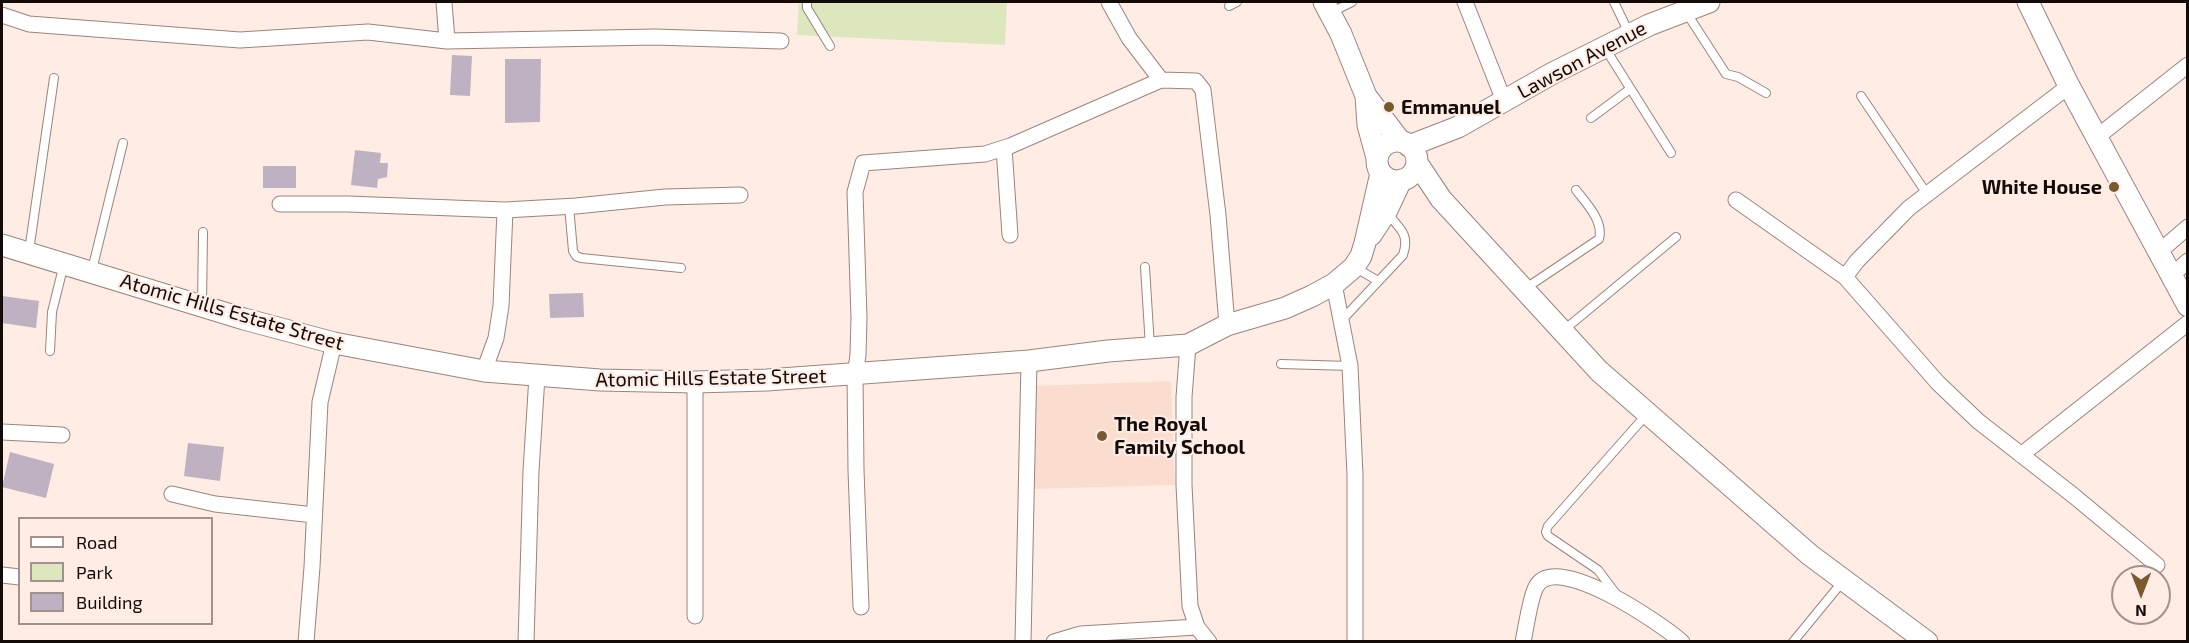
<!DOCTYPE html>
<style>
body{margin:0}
#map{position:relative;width:2189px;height:643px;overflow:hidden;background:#ffece4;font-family:"Exo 2",sans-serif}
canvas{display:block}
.frame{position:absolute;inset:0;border:3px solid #120b08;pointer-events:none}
.legend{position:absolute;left:18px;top:517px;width:195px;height:108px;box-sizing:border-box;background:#ffece4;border:2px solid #a0928c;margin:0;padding:8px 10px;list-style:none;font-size:18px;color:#120b08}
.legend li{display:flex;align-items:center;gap:12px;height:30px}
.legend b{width:30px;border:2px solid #a0928c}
.north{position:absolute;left:2111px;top:565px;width:60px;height:60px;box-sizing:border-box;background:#ffece4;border:2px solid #a0928c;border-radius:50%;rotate:180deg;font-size:16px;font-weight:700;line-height:24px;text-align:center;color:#120b08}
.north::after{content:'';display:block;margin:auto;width:21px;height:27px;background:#785a2e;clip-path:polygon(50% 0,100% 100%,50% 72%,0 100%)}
</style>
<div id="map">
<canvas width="2189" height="643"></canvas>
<div class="frame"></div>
<ul class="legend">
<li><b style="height:8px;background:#fff"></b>Road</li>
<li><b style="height:16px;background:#dde7be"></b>Park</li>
<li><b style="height:16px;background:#beb1c2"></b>Building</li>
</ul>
<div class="north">N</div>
</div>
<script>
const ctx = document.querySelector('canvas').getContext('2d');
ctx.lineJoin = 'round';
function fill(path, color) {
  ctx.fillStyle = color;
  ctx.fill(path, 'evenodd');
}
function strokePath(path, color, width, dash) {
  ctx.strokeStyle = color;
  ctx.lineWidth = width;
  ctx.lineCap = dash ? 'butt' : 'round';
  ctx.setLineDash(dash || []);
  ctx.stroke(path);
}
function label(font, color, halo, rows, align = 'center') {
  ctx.font = font + ' "Exo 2",sans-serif';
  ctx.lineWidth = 4.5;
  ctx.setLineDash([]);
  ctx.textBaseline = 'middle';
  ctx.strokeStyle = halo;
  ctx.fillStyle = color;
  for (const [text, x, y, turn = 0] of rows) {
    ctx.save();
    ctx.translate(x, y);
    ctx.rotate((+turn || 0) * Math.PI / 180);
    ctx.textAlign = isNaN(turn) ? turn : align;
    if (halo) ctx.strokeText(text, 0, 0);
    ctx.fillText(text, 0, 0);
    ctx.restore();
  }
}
fill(new Path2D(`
 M1171,381L1175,485L1032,489L1031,386Z`), '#fbddd0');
fill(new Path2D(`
 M799,2H1007L1005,45L797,35Z`), '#dde7be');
fill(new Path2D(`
 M452,55L472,56L470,96L450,95Z
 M505,59H541L540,122L505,123Z
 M355,150L381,153L380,163H388L387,177L378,179L377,188L351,185Z
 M263,166H296V188H263Z
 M583,293L584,317L550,318L549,294Z
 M2,296L39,301L36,328L2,323Z
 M188,443L224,447L220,481L184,476Z
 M10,452L54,464L46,498L2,487Z`), '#beb1c2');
const lane = new Path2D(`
 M807,2V8L830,46
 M1614,2L1629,33
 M1229,6L1237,2
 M1332,12L1352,2
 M1686,12L1726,74L1738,77L1766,93
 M1605,48L1671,153
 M1861,96L1927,194
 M1591,118L1630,89
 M569,206L573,251L576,256L581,258L681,268
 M29,251L54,78
 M1145,267L1150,347
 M1356,268L1378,281
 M92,270L123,143
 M1526,288L1599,239C1604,221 1586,203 1576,190
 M202,304L203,232
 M1342,320L1403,255C1410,234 1400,229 1387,213
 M1564,330L1676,237
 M50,351L52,312L64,264
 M1281,364L1350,366
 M1616,594L1598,570L1548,536L1546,532L1548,526L1647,414
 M1793,642L1843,581`);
const street = new Path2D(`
 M444,2L447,41
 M1109,2L1129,38L1161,80L1196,81L1203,90L1218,215L1227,325
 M1465,2L1504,101
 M2,15L29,24L240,40L368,32L447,41L655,37L781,41
 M2097,137L2188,65
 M1004,148L1010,235
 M1736,200L1845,277L1938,383L1978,421L2074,496L2157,565
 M280,204H348L505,210L576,206L665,197L740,195
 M2160,251L2188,227
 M2172,275L2188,261
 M1845,277L1857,261L1909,208L2069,86
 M1334,284L1350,366L1355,475V642
 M1188,345L1184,397V485L1190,606L1197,627L1209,642
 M484,371L496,338L501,306L505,210
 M695,382V616
 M2,432L62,435
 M2021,455L2188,323
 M172,494L215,504L314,515
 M2,575L20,577
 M861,607L856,470L855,375L858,355L859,318L855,192L863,163L985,154L1010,146L1161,80
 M306,642L312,567L320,402L334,343
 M526,642L531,471L537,376
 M1023,642L1029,361
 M1054,642L1081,634L1197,627
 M1523,642C1526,628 1530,598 1536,587C1555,550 1663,625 1682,642`);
const secondary = new Path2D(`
 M1324,2L1341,34L1366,96L1368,125L1377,158
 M2028,2L2069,86L2188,306
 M1366,96L1400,141
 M1377 161a20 20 0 1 1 40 0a20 20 0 1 1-40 0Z
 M1409,146L1458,127L1553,73L1649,25L1709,2
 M1417,163L1441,199L1599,371L1810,555L1927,642
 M1371,235L1386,212L1401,180
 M2,245L244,319L334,343L484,371L600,380L695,382L767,380L1029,361L1108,351L1188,345L1227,325L1285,308L1312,296L1334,284L1354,267L1361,256L1365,243L1381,173`);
strokePath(lane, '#99857c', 10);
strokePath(street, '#99857c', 17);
strokePath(secondary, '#99857c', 23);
strokePath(lane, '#fff', 8);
strokePath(street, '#fff', 15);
strokePath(secondary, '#fff', 21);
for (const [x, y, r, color] of [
 [1389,107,6,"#785a2e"],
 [2114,187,6,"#785a2e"],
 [1102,436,6,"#785a2e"]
]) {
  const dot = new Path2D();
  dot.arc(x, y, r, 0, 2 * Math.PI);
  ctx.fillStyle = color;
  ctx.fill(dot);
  strokePath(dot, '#ffece4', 2);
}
label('20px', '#120b08', '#ffece4', [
 ["Lawson Avenue",1582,60,-28],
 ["Atomic Hills Estate Street",232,312,16],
 ["Atomic Hills Estate Street",711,378,-1]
]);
label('bold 20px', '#120b08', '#ffece4', [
 ["Emmanuel",1401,107],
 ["White House",2102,187,"right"],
 ["The Royal",1114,424],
 ["Family School",1114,447]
], 'left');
</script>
